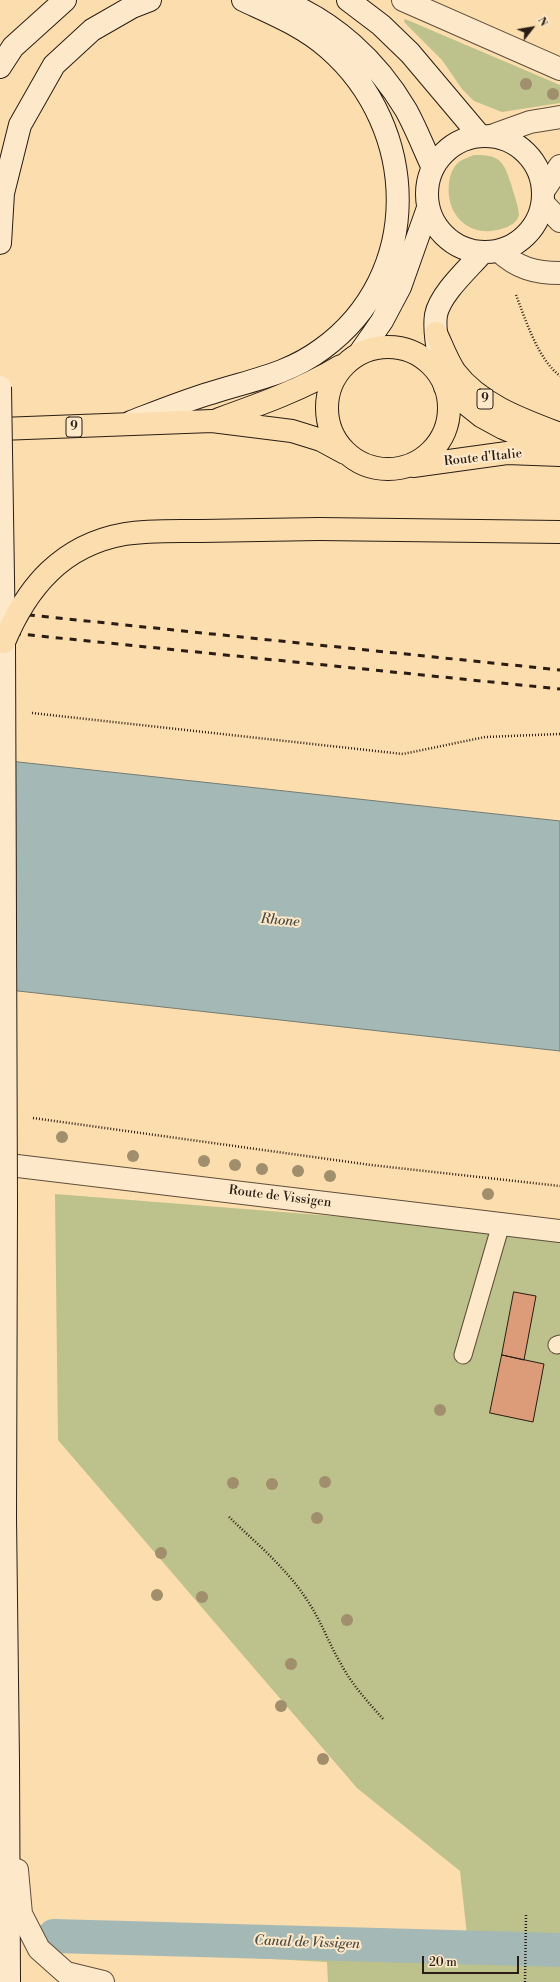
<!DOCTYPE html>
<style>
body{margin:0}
#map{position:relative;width:560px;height:1982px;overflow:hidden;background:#fcddae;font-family:"Libre Bodoni",serif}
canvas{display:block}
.north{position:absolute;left:512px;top:8px;width:40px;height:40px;-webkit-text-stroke:3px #fde9ca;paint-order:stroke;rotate:59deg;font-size:11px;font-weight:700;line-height:16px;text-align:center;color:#291d14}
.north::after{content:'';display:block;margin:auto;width:14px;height:18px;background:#291d14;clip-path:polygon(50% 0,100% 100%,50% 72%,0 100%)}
.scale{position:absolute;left:422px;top:1956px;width:97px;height:18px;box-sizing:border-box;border:2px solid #291d14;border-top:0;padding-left:5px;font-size:12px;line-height:14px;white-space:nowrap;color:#291d14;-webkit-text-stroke:3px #fde9ca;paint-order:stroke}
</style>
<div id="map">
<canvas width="560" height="1982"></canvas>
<div class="north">N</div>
<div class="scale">20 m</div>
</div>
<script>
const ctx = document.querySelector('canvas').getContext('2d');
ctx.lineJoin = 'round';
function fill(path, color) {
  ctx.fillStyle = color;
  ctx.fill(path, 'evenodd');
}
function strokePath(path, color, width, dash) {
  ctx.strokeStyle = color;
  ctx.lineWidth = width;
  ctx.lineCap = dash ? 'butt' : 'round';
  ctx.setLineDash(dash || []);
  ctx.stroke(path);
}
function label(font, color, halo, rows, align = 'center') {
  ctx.font = font + ' "Libre Bodoni",serif';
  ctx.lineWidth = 4;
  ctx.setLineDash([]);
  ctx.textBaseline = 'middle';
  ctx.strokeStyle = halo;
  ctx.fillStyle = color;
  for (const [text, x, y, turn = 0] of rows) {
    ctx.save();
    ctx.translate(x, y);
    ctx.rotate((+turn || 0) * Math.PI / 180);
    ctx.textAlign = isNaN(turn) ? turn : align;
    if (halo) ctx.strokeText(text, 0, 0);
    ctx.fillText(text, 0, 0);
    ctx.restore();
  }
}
fill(new Path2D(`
 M405,19L560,85V103L502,112L474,101L462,89L442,60L404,22Z
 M474,155C500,154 504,162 511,184C514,195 518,204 519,215C517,222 511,226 504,228C471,240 445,216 449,183C450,174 454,164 462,160C466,158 470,157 474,155Z
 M55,1194L560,1234V1982H328L327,1962L86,1949L74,1924L467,1935L460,1871L357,1788L58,1440Z`), '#bdc18b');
const water = new Path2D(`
 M0,760L560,821V1051L0,989Z`);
fill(water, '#a4b9b6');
strokePath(water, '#737b75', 1);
strokePath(new Path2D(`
 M54,1936L560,1950`), '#a4b9b6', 34);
const building = new Path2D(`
 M514,1292L536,1296L524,1360L502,1355Z
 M502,1355L544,1364L533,1422L490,1413Z`);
fill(building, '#dc9b79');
strokePath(building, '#291d14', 1);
const service = new Path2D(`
 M557,1345L560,1344
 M463,1355L501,1224`);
const minor = new Path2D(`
 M0,1164L560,1231
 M17,1870L21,1914L39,1949L66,1973L103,1982`);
const tertiary = new Path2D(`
 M403,0L560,69
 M491,136L530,122L560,117
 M544,190L560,166
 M543,203L560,221
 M499,251C517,268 535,273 560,273`);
const secondary = new Path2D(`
 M280,0C334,21 377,61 406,110C416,128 424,149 433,168
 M348,0L381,25L410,53L480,136
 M0,67L13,47L65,0
 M427 194a58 58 0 1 1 116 0a58 58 0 1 1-116 0Z
 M0,243L3,193L20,125L54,65L92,30L132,7L150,0
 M359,354L382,321L400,287L428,208
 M444,383C441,363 433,335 436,315C440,294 468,269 482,253
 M131,422C157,412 184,401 211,393C251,380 287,375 322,349C424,275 420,128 328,48C303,26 273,14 243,0
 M6,1204L5,1518L8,1761L9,1982`);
const primary = new Path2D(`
 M436,333C442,346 447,360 455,372C480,405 523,420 560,434
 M327 408a61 61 0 1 1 122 0a61 61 0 1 1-122 0Z
 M445,387L481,416L503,428L552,449
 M219,419C261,404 303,389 341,366
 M0,429L212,421L292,431L321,440L345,453
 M413,466L507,453L560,455
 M319,529L560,532`);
strokePath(service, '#5e4d3a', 19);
strokePath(minor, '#5e4d3a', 24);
strokePath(tertiary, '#5e4d3a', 24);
strokePath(secondary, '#291d14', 24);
strokePath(primary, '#291d14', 24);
strokePath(new Path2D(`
 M516,295C526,321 538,359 560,376
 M32,713L403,754L485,737L560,734
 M33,1118L371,1165L560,1186
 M229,1517C255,1542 285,1567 305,1597C320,1618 328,1642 341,1664C352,1685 368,1702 384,1720
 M525,1982L526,1915`), '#291d14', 2.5, [1, 2]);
strokePath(service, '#fde9ca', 17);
strokePath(minor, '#fde9ca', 22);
strokePath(tertiary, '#fde9ca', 22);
strokePath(secondary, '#fde9ca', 22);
strokePath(primary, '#fcddae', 22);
strokePath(new Path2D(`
 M0,612L560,670
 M0,632L560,689`), '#291d14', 3, [7, 7]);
const secondaryBridge = new Path2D(`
 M0,387L4,642L6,1204`);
const primaryBridge = new Path2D(`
 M4,642C27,587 62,545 125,534C149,530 175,531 201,531C240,530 280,530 319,529`);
strokePath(secondaryBridge, '#291d14', 24, []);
strokePath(primaryBridge, '#291d14', 24, []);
strokePath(secondaryBridge, '#fde9ca', 22);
strokePath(primaryBridge, '#fcddae', 22);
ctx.fillStyle = '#a08e6d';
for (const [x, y] of [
 [526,84],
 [553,94],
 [62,1137],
 [133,1156],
 [204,1161],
 [235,1165],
 [262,1169],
 [298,1171],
 [330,1176],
 [488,1194],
 [440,1410],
 [325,1482],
 [233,1483],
 [272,1484],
 [317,1518],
 [161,1553],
 [157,1595],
 [202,1597],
 [347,1620],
 [291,1664],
 [281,1706],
 [323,1759]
]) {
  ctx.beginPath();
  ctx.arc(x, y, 6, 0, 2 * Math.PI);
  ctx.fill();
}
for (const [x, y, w] of [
 [485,399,16],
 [74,427,16]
]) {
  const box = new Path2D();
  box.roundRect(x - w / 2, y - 10, w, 20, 3);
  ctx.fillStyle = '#fde9ca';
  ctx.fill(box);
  strokePath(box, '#291d14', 1);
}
label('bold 12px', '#291d14', null, [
 ["9",485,399],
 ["9",74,427]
]);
label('13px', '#291d14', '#fde9ca', [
 ["Route d'Italie",483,458,-6],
 ["Route de Vissigen",280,1197,7]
]);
label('italic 14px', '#4e4c45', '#fde9ca', [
 ["Rhone",280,921,5],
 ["Canal de Vissigen",307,1943,2]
]);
</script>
